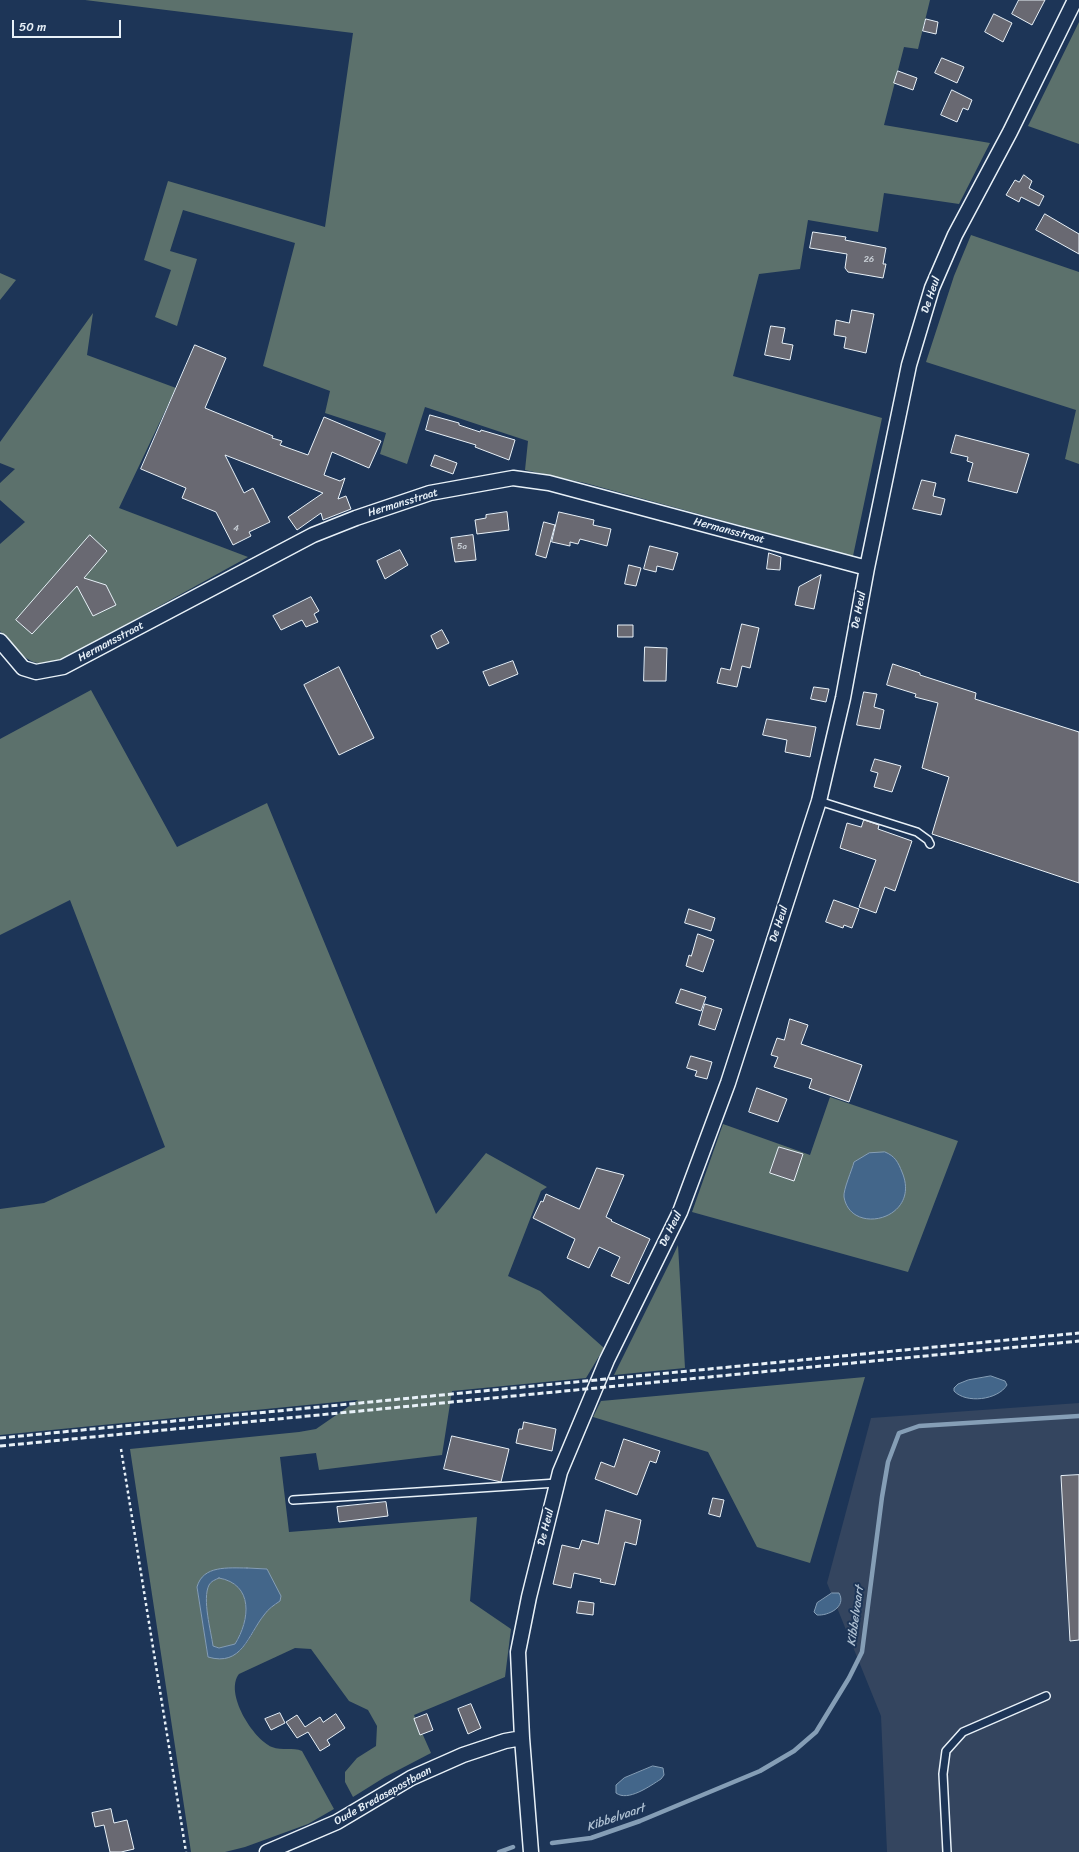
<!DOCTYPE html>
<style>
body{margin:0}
#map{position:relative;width:1079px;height:1852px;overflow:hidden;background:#1d3557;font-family:Sriracha,sans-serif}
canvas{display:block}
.scale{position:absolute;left:12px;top:20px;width:109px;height:18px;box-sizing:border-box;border:2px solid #e8f1f8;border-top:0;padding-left:5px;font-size:12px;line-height:14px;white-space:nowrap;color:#e8f1f8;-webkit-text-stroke:3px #1d3557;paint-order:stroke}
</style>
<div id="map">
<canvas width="1079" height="1852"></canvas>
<div class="scale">50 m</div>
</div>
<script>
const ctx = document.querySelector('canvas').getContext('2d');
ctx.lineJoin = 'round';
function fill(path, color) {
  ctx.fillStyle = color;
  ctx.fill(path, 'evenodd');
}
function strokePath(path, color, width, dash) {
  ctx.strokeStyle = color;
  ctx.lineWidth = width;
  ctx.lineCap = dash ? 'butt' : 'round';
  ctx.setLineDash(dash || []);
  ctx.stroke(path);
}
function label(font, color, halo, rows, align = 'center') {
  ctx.font = font + ' Sriracha,sans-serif';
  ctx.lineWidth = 4;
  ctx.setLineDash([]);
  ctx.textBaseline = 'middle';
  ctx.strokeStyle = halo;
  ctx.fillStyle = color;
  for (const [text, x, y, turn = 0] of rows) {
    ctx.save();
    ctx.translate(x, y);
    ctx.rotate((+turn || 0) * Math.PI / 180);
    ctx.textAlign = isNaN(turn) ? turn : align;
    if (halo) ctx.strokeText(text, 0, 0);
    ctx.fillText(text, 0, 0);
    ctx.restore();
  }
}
fill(new Path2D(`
 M1079,1403V1852H887L881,1716L827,1583L871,1418Z`), '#34455f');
fill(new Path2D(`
 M85,0H930L918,49L904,47L884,125L990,143L959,204L884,193L878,232L808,220L800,269L759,274L733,376L882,418L853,556L585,483L525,470L528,441L425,407L407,464L380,454L386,433L325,413L330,391L263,366L295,243L183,210L170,251L197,259L177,326L155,317L171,270L144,260L168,181L325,227L353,33Z
 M1079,22V144L1028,126Z
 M971,235L1079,272V464L1065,459L1076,410L926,362L954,276Z
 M0,273L16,280L0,300Z
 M93,313L87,355L176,388L119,508L248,557L71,655C34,674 24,659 0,631V544L25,522L0,500V483L15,469L0,463V442Z
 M91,690L177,847L267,803L436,1214L486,1153L547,1187L541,1191L508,1276L540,1291L604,1348L586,1378L452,1391L442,1455L319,1470L316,1453L280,1457L289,1532L477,1517L470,1601L511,1629L505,1677L414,1715L431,1753L385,1777L353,1797L345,1782V1772L357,1758L376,1746L377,1726L368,1710L349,1701L311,1649L295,1648L239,1674C224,1693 253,1739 272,1747C282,1751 293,1747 302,1751L334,1809L308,1824L245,1847L225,1852H191L130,1449L299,1432L316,1429L358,1400L0,1435V1209L44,1203L165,1147L70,900L0,935V739ZM247,1568L267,1569L280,1601C274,1605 268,1609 264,1615C252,1630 246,1656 223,1658C218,1659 212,1657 208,1657L197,1587L225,1569Z
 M830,1097L958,1141L908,1272L692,1212L723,1124L810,1155Z
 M678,1245L685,1368L614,1375L672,1258Z
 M865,1377L810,1563L757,1547L708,1452L593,1417L601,1401Z
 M219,1578C254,1584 250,1620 235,1644L219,1648L213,1646C211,1631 202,1599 209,1585C211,1581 215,1580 219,1578Z`), '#5c716c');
const water = new Path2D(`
 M885,1152C895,1156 898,1162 902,1172C922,1219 851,1237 844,1197C843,1190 852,1170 854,1162L869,1153Z
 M991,1376L1005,1381L1007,1385C998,1400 966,1404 954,1391V1388L958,1384L968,1380Z
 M247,1568L267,1569L281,1596L280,1601C274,1605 268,1609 264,1615C248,1635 242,1667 208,1657L197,1587C203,1565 228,1568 247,1568ZM219,1578C254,1584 250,1620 235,1644L219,1648L213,1646C211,1631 202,1599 209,1585C211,1581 215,1580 219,1578Z
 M832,1593H839C847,1607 828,1616 817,1615L814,1612L817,1603Z
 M653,1766L663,1768L664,1775L661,1779C650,1786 628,1802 616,1793V1785L624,1778Z`);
fill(water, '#43668a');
strokePath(water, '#859eb6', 1);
strokePath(new Path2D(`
 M552,1843L591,1838L640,1821L760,1771L794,1751L816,1732L849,1678L862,1652L882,1497L888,1462L899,1433L919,1426L1079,1416
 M499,1852L513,1847`), '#859eb6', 4.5);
const building = new Path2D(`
 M1019,0H1045L1032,25L1012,14Z
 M994,14L1012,23L1003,42L985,32Z
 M926,19L938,22L936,34L923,31Z
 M942,58L964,67L957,83L935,73Z
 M898,71L917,78L913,90L894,83Z
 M952,90L972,100L968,110L963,108L957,122L941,115Z
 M1024,175L1032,181L1029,188L1044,196L1039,206L1021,197L1019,202L1006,195L1015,180L1019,182Z
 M1045,214L1079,234V254L1036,230Z
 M813,232L846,237L845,240L886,248L883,264H886L883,278L848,272L845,268L847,254L810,248Z
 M852,310L874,314L866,353L844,348L846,337L834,335L836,320L849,323Z
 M771,326L785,328L782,343L793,345L790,360L765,355Z
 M195,345L226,358L205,408L273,436L272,438L282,441L280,445L308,455L324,417L381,441L369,468L332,452L324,475L340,481L345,478L338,499L346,496L351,509L323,520L321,513L297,530L288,517L323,493L225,455L244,493L253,488L270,522L249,532L251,536L233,545L216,512L182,498L186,488L141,469Z
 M430,415L459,423V425L480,432L481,430L515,440L509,460L475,447L476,445L426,430Z
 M956,435L1029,454L1017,493L968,481L973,463L967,461L968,457L951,453Z
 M435,455L457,463L453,474L431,466Z
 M922,480L936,483L933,496L945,499L941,515L913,509Z
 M507,512L509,530L477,534L475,520L486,518V515Z
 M559,512L594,520L593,525L611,529L607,546L580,539L578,544L570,542V546L552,542Z
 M544,522L555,525L546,558L536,555Z
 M90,535L107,551L84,578L106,585L116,605L93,616L77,586L32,634L16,620Z
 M473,535L476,560L455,562L451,538Z
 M650,546L678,553L673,570L657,566L656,572L644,569Z
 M400,550L408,565L385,579L377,561Z
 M769,553L781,557L780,570L767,569Z
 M629,565L641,568L636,586L625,584Z
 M821,575L814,609L795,605L799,587Z
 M311,597L319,611L314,614L318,622L306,627L302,620L281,630L273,616Z
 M742,624L759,628L750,668L742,666L737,687L717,683L721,668L730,670Z
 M618,625H633V637H618Z
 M442,630L449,643L437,649L431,636Z
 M645,647L667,648L666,681H644Z
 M513,661L518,674L489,686L483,672Z
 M893,664L920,673V675L976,693L975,699L1079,732V883L932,834L949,777L922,768L938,703L915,697L916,694L887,685Z
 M339,667L374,738L339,755L304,685Z
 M814,687L829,689L826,702L811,699Z
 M864,692L877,694L874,707L884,710L880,729L857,725Z
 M767,719L816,727L810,757L785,752L787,740L763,735Z
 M875,759L901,766L892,792L874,787L878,773L871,771Z
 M864,820L879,825L878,829L912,841L895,891L885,887L876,913L859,907L876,860L840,848L847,823L861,827Z
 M834,900L859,909L852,928L844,925L843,928L826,922Z
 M689,909L715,918L711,931L685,923Z
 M698,934L714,940L703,972L686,966L689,955L691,956Z
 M681,989L706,997L701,1011L676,1003Z
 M705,1004L722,1009L715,1030L699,1025Z
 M790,1019L808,1025L801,1044L862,1065L849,1102L809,1088L812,1079L774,1067L778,1057L771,1055L777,1038L784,1040Z
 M691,1056L712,1062L707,1079L695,1076L697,1071L687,1068Z
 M757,1088L787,1099L778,1122L749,1112Z
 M779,1147L803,1154L794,1181L770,1173Z
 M597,1168L624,1175L606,1217L612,1220L611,1221L650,1239L629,1284L611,1276L620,1257L599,1247L589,1268L567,1258L575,1239L533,1218L541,1201L543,1202L546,1194L579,1209Z
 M524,1422L556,1429L552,1451L516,1443L519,1429H522Z
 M452,1436L509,1449L501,1482L444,1469Z
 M624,1439L660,1451L656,1463L650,1461L637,1495L595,1479L601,1462L614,1467Z
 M1079,1475V1640L1070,1641L1061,1476Z
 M713,1498L724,1500L720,1517L709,1514Z
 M386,1502L388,1516L339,1522L337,1507Z
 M606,1510L641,1520L636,1545L625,1542L615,1585L600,1582L601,1579L574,1573L571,1588L553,1584L562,1545L579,1549L582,1540L598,1544Z
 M579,1601L594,1603L593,1615L577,1613Z
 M471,1704L481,1728L468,1734L458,1709Z
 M280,1713L285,1723L271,1730L265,1719Z
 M336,1714L345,1728L327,1740L330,1745L320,1751L308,1732L297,1738L286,1722L297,1715L305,1727L320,1717L323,1722Z
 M427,1714L433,1730L420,1735L414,1719Z
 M111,1809L114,1823L127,1820L134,1849L121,1852H110L104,1825L95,1827L92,1813Z`);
fill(building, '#696972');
strokePath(building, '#e8f1f8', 1);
const lane = new Path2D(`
 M819,801L917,832L928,840L930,844
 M293,1500L557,1483
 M947,1852L943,1774L946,1751L963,1732L1046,1696`);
const street = new Path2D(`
 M0,641L23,668L36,672L63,667L313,535L356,518L430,493L513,478L549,483L867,568
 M267,1852L337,1822L411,1778L463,1755L505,1741L522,1738
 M531,1852L522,1738L518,1652L529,1597L560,1472L607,1360L680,1212L728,1083L819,801L843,698L867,568L909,365L932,288L955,235L1010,132L1075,0`);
strokePath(lane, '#e8f1f8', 10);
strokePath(street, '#e8f1f8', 17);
strokePath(new Path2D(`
 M121,1449L186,1852`), '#e8f1f8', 2.5, [3, 3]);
strokePath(lane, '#1d3557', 7);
strokePath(street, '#1d3557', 14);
strokePath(new Path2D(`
 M0,1438L1079,1333
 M0,1446L1079,1341`), '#e8f1f8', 3, [6, 3]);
label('9px', '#c8cfd6', null, [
 ["26",869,260],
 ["4",236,529],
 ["5a",462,547]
]);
label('11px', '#e8f1f8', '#1d3557', [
 ["De Heul",931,295,-71],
 ["Hermansstraat",403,503,-17],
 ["Hermansstraat",729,531,15],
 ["De Heul",859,610,-79],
 ["Hermansstraat",111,642,-28],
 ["De Heul",779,924,-72],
 ["De Heul",671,1229,-64],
 ["De Heul",546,1527,-76],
 ["Oude Bredasepostbaan",383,1796,-29]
]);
label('italic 12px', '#aec0d2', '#1d3557', [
 ["Kibbelvaart",856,1616,-82],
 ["Kibbelvaart",616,1818,-19]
]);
</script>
